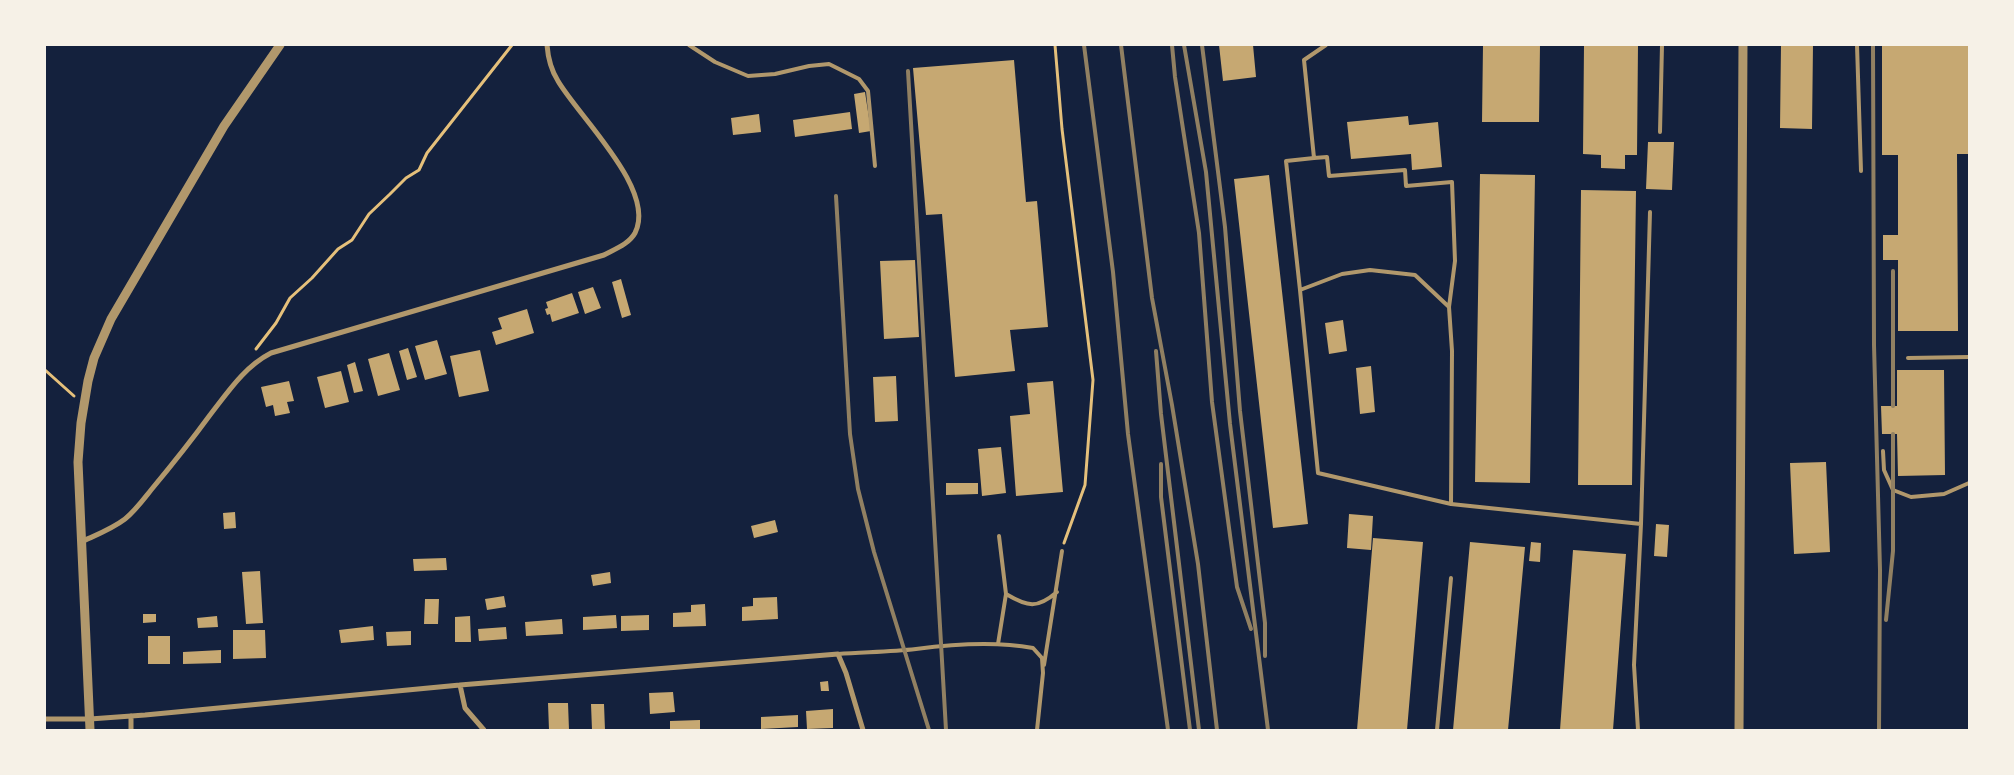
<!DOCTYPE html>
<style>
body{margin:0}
#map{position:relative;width:2014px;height:775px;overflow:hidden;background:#14213d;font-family:"DejaVu Sans",sans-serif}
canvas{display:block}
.frame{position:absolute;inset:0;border:46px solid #f6f1e7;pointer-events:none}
</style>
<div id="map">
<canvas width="2014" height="775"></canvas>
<div class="frame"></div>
</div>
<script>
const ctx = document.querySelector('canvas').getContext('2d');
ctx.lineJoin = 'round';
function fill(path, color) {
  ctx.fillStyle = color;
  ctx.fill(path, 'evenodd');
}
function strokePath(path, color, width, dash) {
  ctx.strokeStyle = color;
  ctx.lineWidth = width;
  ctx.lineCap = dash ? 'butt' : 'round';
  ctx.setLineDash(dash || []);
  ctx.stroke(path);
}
fill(new Path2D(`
 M1219,45H1253L1256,77L1223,81Z
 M1483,45H1540L1539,122H1482Z
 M1584,45H1638L1637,155H1625V169L1601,168V155L1583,154Z
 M1781,45H1813L1812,129L1780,128Z
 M1882,45H1969V154H1957L1958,331H1898V260H1883V235H1898V155H1882Z
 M1014,60L1026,202L1037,201L1048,327L1010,330L1015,371L955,377L942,214L926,215L913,68Z
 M865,92L871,131L859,133L854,94Z
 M850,112L852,129L795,137L793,120Z
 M759,114L761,132L733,135L731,118Z
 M1408,116L1409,125L1438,122L1442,167L1412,170L1411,154L1351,159L1347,122Z
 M1648,142H1674L1672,190L1646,189Z
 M1480,174L1535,175L1530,483L1475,482Z
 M1269,175L1308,524L1273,528L1234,179Z
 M1581,190L1636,191L1632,485H1578Z
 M915,260L919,337L884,339L880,261Z
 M621,279L631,315L622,318L612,282Z
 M593,287L601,308L585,314L578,292Z
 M572,293L579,313L552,322L550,314L547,315L545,309L548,308L546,302Z
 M527,309L534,333L496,345L492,332L502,329L498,318Z
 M1343,320L1347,351L1329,354L1325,323Z
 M437,340L447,374L425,380L415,346Z
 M408,348L417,377L407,380L399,351Z
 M480,350L489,391L459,397L450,356Z
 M389,353L400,390L378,396L368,359Z
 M355,362L363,391L354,393L347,365Z
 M1371,366L1375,412L1360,414L1356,368Z
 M1897,370H1944L1945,475L1898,476L1897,434H1882L1881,406H1897Z
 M341,371L349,402L325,408L317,377Z
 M896,376L898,421L875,422L873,377Z
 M289,381L294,401L287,402L290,413L275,416L273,405L266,407L261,387Z
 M1053,381L1063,492L1016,496L1010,416L1030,414L1027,383Z
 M1001,447L1006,493L982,496L978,449Z
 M1826,462L1830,552L1794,554L1790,463Z
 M946,483H978V494L946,495Z
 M235,512L236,528L224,529L223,513Z
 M1349,514L1373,516L1371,550L1347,548Z
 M775,520L778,532L754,538L751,526Z
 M1656,524L1669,525L1667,557L1654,556Z
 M1373,538L1423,542L1407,730H1357Z
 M1470,542L1525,547L1508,730H1453Z
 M1531,542L1541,543L1540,562L1529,561Z
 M1573,550L1626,554L1613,730H1560Z
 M446,558L447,570L414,571L413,559Z
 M260,571L263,623L246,624L242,572Z
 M610,572L611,583L593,586L591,575Z
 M504,596L506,607L487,610L485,599Z
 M777,597L778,619L742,621V607L753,606V598Z
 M425,599H439L438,624H424Z
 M705,604L706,626L673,627V613L691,612V605Z
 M143,614H156V622L143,623Z
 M616,615L617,628L583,630V617Z
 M649,615V630L621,631V616Z
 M217,616L218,627L198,628L197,618Z
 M470,616L471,642H455V617Z
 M562,619L563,634L526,636L525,622Z
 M373,626L374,640L341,643L339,630Z
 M506,627L507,639L479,641L478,629Z
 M233,630H265L266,658L233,659Z
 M411,631V645L387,646L386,632Z
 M148,636H170V664H148Z
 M221,650V663L183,664V652Z
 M828,681L829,691H821L820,682Z
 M673,692L675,712L650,714L649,693Z
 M548,703H568L569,730H549Z
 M591,704H604L605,730H592Z
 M833,709V728L807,729L806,711Z
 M798,715V727L761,729V717Z
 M700,720V730H670V721Z`), '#c6a872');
strokePath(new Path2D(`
 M1055,45L1062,129L1093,380L1085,485L1064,543
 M256,349L276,323L290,298L312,278L338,249L352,240L369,214L390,194L406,178L419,170L427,153L512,45
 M45,370L74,396`), '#e5c07b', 3);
strokePath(new Path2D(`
 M689,45L715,62L748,76L775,74L809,66L829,64L859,79L868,91L875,166
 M1326,45L1304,60L1314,158L1286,161L1300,290L1342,274L1370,270L1415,275L1449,307
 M1857,45L1861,171
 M1660,132L1662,45
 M1314,158L1327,157L1329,176L1405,170L1406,186L1452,182L1455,261L1449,307L1452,351L1451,504L1641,524L1634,665L1638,730
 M1300,290L1318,473L1451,504
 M1908,358L1969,357
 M1883,451L1884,470L1893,490L1911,497L1944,494L1969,483
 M1641,524L1650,212
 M1006,594C1028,607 1037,609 1057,592
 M998,644L1006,594L999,536
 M838,654C864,652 890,652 916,649C954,644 994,641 1033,648L1042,658L1043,673L1037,730
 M1044,665L1062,551
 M1437,730L1451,578`), '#b1986c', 4);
strokePath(new Path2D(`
 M81,542C96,535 112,529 125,519C135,511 143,500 151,490C171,466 191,441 210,415C228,392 244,367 271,353L604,255C615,249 629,244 635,233C657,190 579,117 558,81C551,70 548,58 547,45
 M460,685L465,708L484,730
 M131,716V730
 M45,719H90L145,715L460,685L838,654L846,673L863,730`), '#b1986c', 5);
strokePath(new Path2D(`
 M90,730L78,462L81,423L88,381L94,358L111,319L224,126L280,45
 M1739,730L1743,45`), '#b1986c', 9);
strokePath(new Path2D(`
 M1084,45L1113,272L1128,434L1168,730
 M1121,45L1152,298L1172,405L1198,564L1217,730
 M1172,45L1175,77L1199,233L1212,402L1237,587L1251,629
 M1184,45L1206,172L1230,424L1268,730
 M1202,45L1225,227L1240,411L1265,623V656
 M1873,45L1874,345L1880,570L1879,730
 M908,71L946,730
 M836,196L850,434L858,489L874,552L929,730
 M1156,351L1161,414L1199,730
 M1893,406V271
 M1161,464V497L1190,730
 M1886,620L1893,551V434`), '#918062', 4);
</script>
